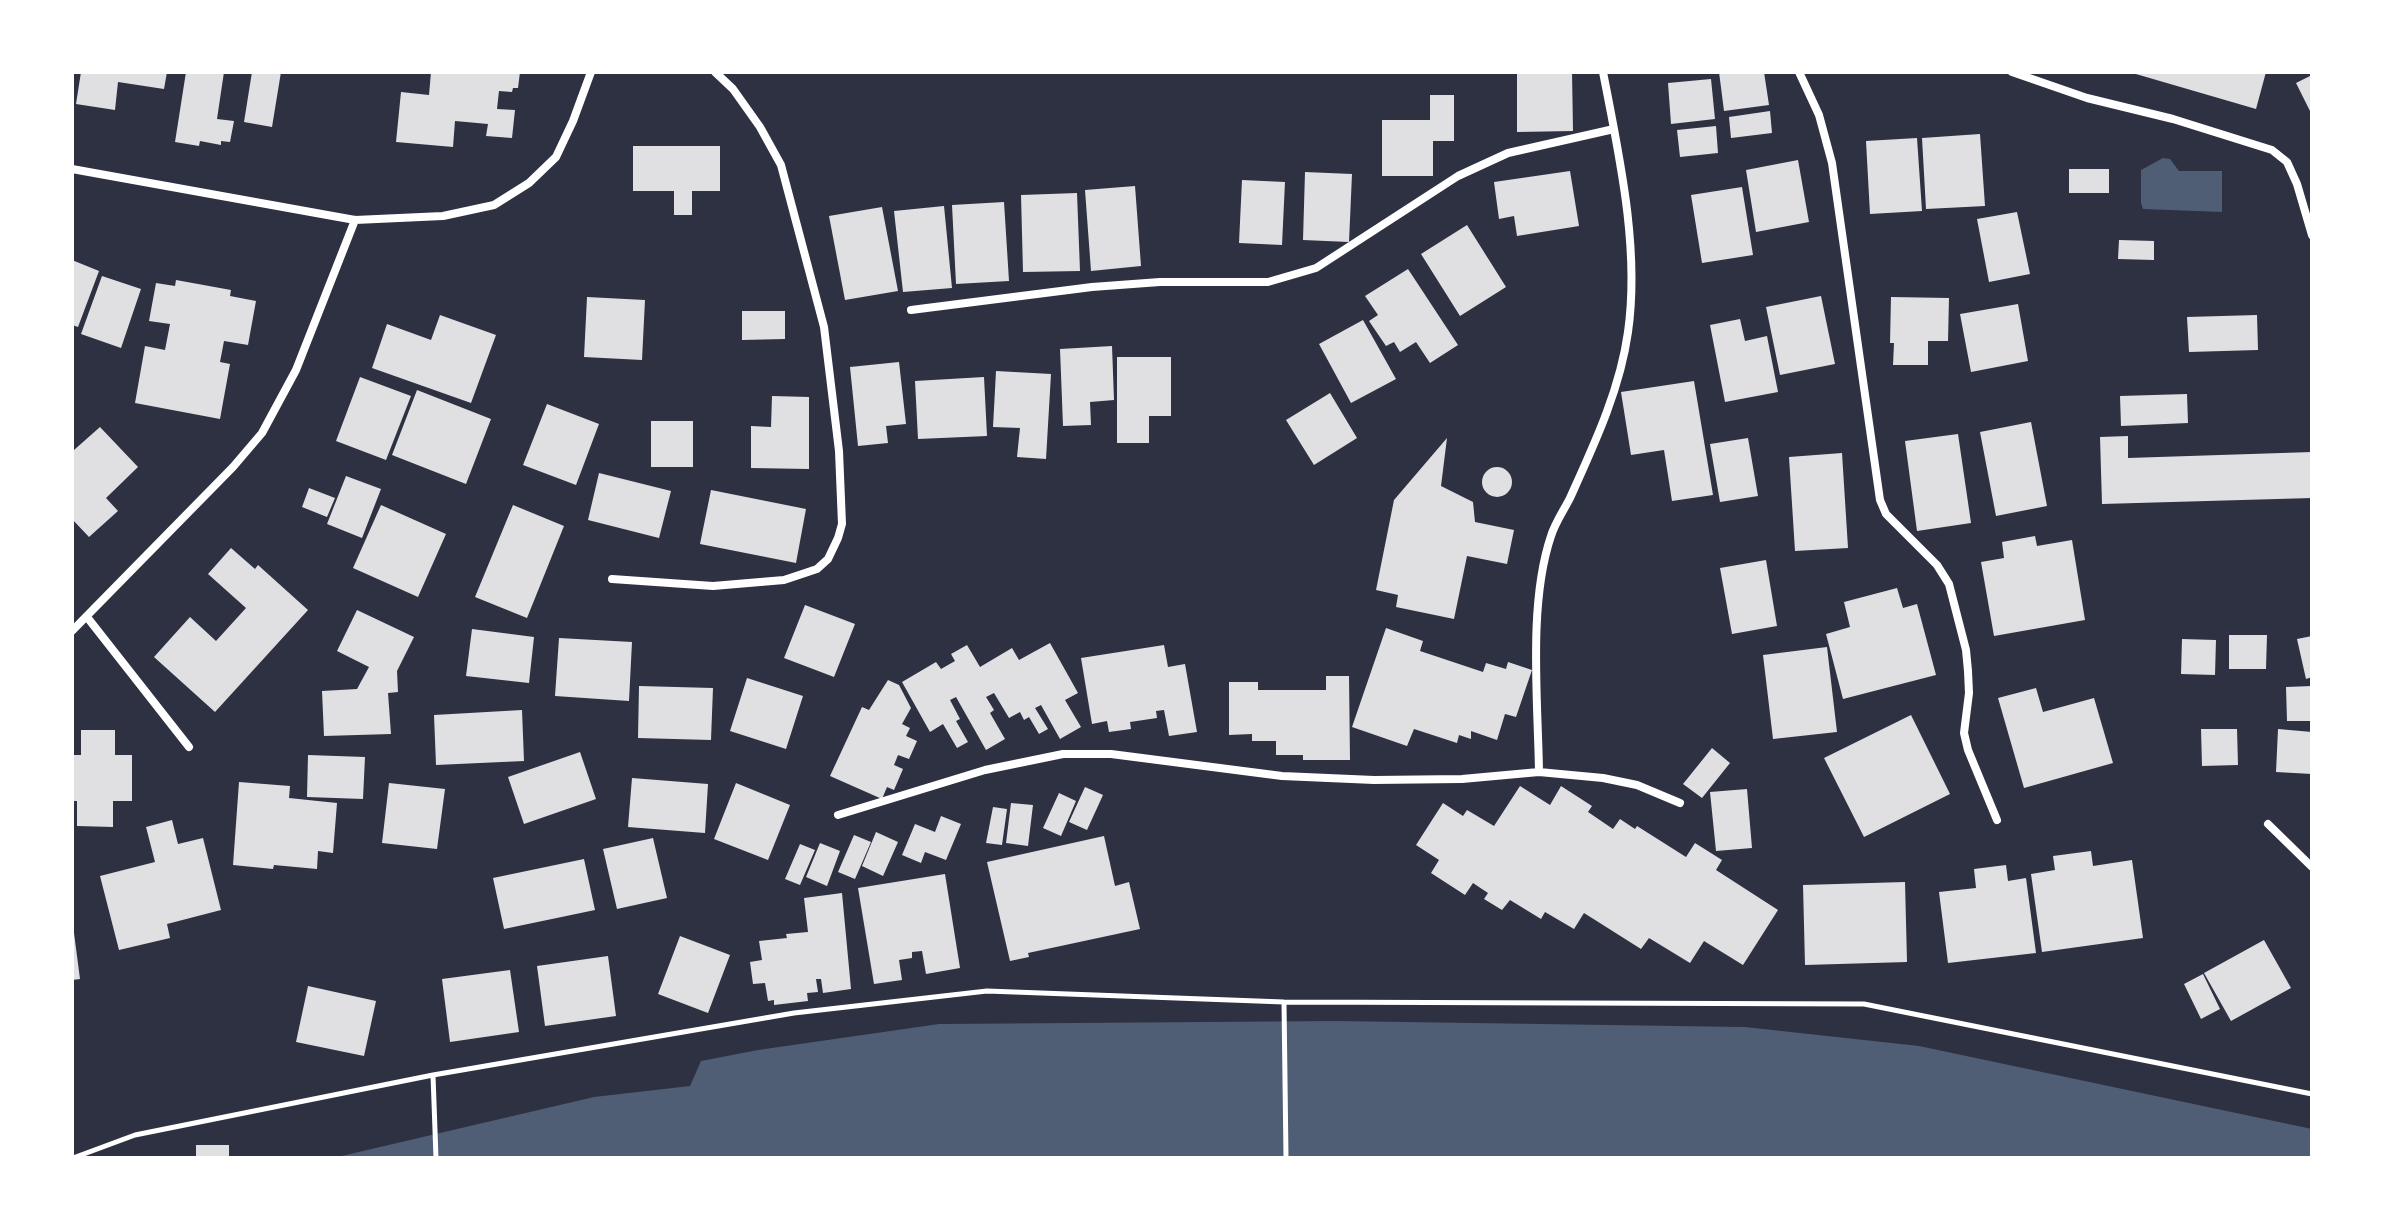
<!DOCTYPE html>
<style>
body{margin:0}
#map{position:relative;width:2384px;height:1230px;overflow:hidden;background:#2d3142;font-family:Arial,sans-serif}
canvas{display:block}
.frame{position:absolute;inset:0;border:74px solid #fff;pointer-events:none}
</style>
<div id="map">
<canvas width="2384" height="1230"></canvas>
<div class="frame"></div>
</div>
<script>
const ctx = document.querySelector('canvas').getContext('2d');
ctx.lineJoin = 'round';
function fill(path, color) {
  ctx.fillStyle = color;
  ctx.fill(path, 'evenodd');
}
function strokePath(path, color, width, dash) {
  ctx.strokeStyle = color;
  ctx.lineWidth = width;
  ctx.lineCap = dash ? 'butt' : 'round';
  ctx.setLineDash(dash || []);
  ctx.stroke(path);
}
fill(new Path2D(`
 M2163,158L2170,159L2179,171H2222V212L2143,209L2141,203V170Z
 M1337,1021L1745,1027L1919,1046L2312,1129V1158H333L594,1097L690,1086L701,1061L758,1050L939,1024Z`), '#4f5d75');
fill(new Path2D(`
 M81,72H167L164,89L118,82L115,110L76,104Z
 M186,72H224L217,119L234,121L230,142L221,141V145L200,141L199,146L175,142Z
 M252,72H281L272,127L244,122Z
 M431,72H520L518,88H513L512,92L499,91L497,109L515,110L512,138L486,136L488,124L455,121L453,147L396,142L401,92L429,95Z
 M1517,72H1572L1573,131L1517,132Z
 M1719,72H1764L1769,105L1724,111Z
 M2129,72H2266L2256,109Z
 M2312,75V115L2296,83Z
 M1711,79L1715,119L1671,124L1668,83Z
 M1430,95H1454V141H1433V176H1382V120H1430Z
 M1770,111L1772,133L1731,138L1729,117Z
 M1716,126L1718,153L1680,157L1677,130Z
 M1980,134L1985,206L1926,209L1922,138Z
 M1917,138L1922,211L1870,214L1866,141Z
 M633,146H720V191H692V215H674V191H633Z
 M1798,160L1809,222L1756,232L1746,170Z
 M2069,169H2109V193H2069Z
 M1570,171L1579,226L1517,236L1514,216L1499,219L1494,182Z
 M1305,172L1352,174L1349,242L1303,240Z
 M1242,180L1285,182L1282,245L1239,243Z
 M1135,186L1141,266L1091,271L1085,190Z
 M1742,187L1753,255L1702,263L1691,195Z
 M1077,193L1080,271L1023,272L1021,195Z
 M1004,202L1009,281L956,284L952,205Z
 M944,206L952,288L903,292L894,211Z
 M882,207L898,291L845,300L829,216Z
 M2017,212L2030,274L1989,282L1977,219Z
 M1467,225L1506,287L1460,316L1421,254Z
 M2119,240L2154,241V260L2118,259Z
 M72,260L99,271L78,327L72,325Z
 M1408,269L1458,345L1430,363L1416,342L1400,352L1394,342L1386,346L1369,321L1378,315L1365,296Z
 M102,276L141,289L121,348L81,334Z
 M176,280L231,290L230,296L256,301L248,345L224,341L220,362L230,364L220,419L135,403L145,346L165,350L170,324L149,321L156,283L175,286Z
 M1821,296L1835,364L1780,375L1766,307Z
 M587,297L645,300L642,360L584,357Z
 M1891,297L1949,298L1948,341H1928V365H1893L1894,343H1890Z
 M2018,304L2028,361L1971,372L1960,314Z
 M742,311H785V339L742,340Z
 M440,315L496,335L471,403L372,368L387,324L431,340Z
 M2257,315L2258,350L2189,352L2187,317Z
 M1740,319L1745,341L1767,336L1778,392L1725,402L1710,325Z
 M1363,320L1396,379L1351,403L1319,344Z
 M1112,346L1114,400L1090,402L1091,425L1063,426L1060,349Z
 M1117,357H1171V416H1149V443H1117Z
 M899,362L906,424L886,426L888,443L858,446L850,367Z
 M996,371L1051,374L1046,459L1017,457L1020,428L993,427Z
 M360,377L411,396L386,460L336,441Z
 M984,377L987,436L918,439L915,381Z
 M1694,381L1713,495L1672,501L1664,450L1631,455L1621,392Z
 M417,390L491,419L466,484L392,455Z
 M1330,393L1357,438L1314,465L1286,420Z
 M2187,394L2188,423L2121,426L2120,396Z
 M772,396L809,397V469L751,468V426L771,427Z
 M547,404L599,424L576,485L523,465Z
 M651,421H693V467H651Z
 M2031,422L2047,506L1996,516L1980,432Z
 M100,427L138,467L106,498L118,511L89,537L72,519V448L74,450Z
 M1958,434L1971,523L1917,531L1905,441Z
 M2128,436V458L2312,452V498L2102,504L2100,437Z
 M1447,438L1441,486L1473,502L1475,522L1514,530L1507,564L1467,556L1454,619L1396,607L1398,595L1376,590L1394,500Z
 M1748,438L1758,496L1720,502L1710,444Z
 M1842,453L1848,548L1795,551L1789,457Z
 M1482 482a15 15 0 1 1 30 0a15 15 0 1 1-30 0Z
 M599,473L671,491L659,538L588,520Z
 M346,476L381,489L362,538L327,524Z
 M309,488L335,498L327,517L302,507Z
 M711,490L806,509L796,563L700,544Z
 M381,505L446,534L418,597L353,568Z
 M513,505L564,526L527,618L475,597Z
 M2035,536L2037,546L2072,540L2085,620L1994,636L1981,562L2004,558L2002,542Z
 M231,548L255,569L258,565L308,610L215,712L154,657L190,617L216,641L246,608L208,574Z
 M1766,560L1777,626L1732,634L1720,568Z
 M1897,588L1903,608L1917,604L1936,675L1843,699L1826,634L1850,627L1844,602Z
 M805,605L855,624L834,677L784,658Z
 M357,610L414,637L397,671L398,692L388,693L391,734L324,736L322,691L357,689L369,667L337,651Z
 M1386,628L1423,641L1420,651L1483,672L1486,663L1506,669L1508,662L1532,670L1516,717L1505,714L1497,740L1471,731V739L1459,735L1457,743L1414,729L1407,746L1352,727Z
 M472,629L534,637L529,683L466,676Z
 M2229,635H2267L2266,669H2229Z
 M2312,636V677L2306,679L2297,639Z
 M559,638L632,642L629,701L555,696Z
 M2182,639L2216,640L2215,675L2181,674Z
 M1050,643L1078,693L1065,700L1081,727L1060,739L1041,705L1035,708L1048,729L1039,734L1029,717L1024,720L1020,712L1009,718L994,693L986,697L994,710L990,713L1005,739L986,750L956,697L950,700L960,719L956,721L968,742L957,748L943,724L930,732L902,682L936,662L941,669L955,661L951,654L967,645L980,667L1012,648L1019,660Z
 M1164,645L1168,667L1185,664L1197,732L1169,736L1164,710L1156,711L1157,718L1130,722L1131,729L1109,732L1107,721L1092,724L1081,658Z
 M1827,647L1837,732L1773,739L1763,655Z
 M1326,676H1349L1350,760H1303V755H1276V741H1252V734L1229,735V682H1258V690H1326Z
 M747,678L803,696L786,749L730,731Z
 M888,680L899,685L911,708L902,724L910,728L906,736L917,741L909,759L898,755L894,765L903,769L894,790L887,787L882,799L830,776L862,707L869,710Z
 M639,686L713,688L711,740L638,738Z
 M2312,686V721H2287L2286,687Z
 M2036,688L2043,712L2094,698L2113,763L2024,788L1998,698Z
 M522,710L524,761L436,765L434,715Z
 M1911,715L1950,794L1864,837L1824,758Z
 M2201,729H2237L2238,765L2202,766Z
 M2278,729L2312,732V774L2276,772Z
 M81,730H115V755H132V801H113V827L77,826V801H72V755H81Z
 M1712,748L1730,763L1702,798L1683,784Z
 M580,752L596,799L524,824L508,777Z
 M308,755L365,757L363,799L307,797Z
 M632,778L708,784L705,833L628,827Z
 M239,782L290,786L289,798L337,803L333,853L318,851L317,869L274,865L273,869L233,865Z
 M389,783L445,789L437,849L382,843Z
 M736,783L790,805L768,860L714,839Z
 M1520,786L1550,805L1561,786L1592,806L1588,812L1613,829L1620,819L1635,829L1637,826L1686,857L1695,843L1722,860L1716,870L1778,910L1743,965L1704,941L1690,963L1649,938L1641,949L1584,913L1574,929L1545,912L1541,919L1510,900L1502,910L1484,899L1488,893L1473,883L1465,895L1431,873L1439,860L1416,845L1443,803L1463,816L1467,810L1494,826Z
 M1085,787L1103,795L1087,830L1069,822Z
 M1747,789L1752,848L1716,851L1710,792Z
 M1059,793L1076,801L1061,836L1043,828Z
 M1011,803L1033,805L1028,846L1006,843Z
 M993,807L1007,809L1002,845L986,843Z
 M941,816L961,824L946,860L925,852L921,863L902,855L915,824L935,832Z
 M172,820L178,844L203,838L221,910L167,924L170,938L119,950L100,876L155,862L146,827Z
 M876,832L898,842L883,876L862,866Z
 M854,835L871,842L855,879L838,872Z
 M1104,836L1115,886L1129,882L1140,929L1028,953L1029,957L1010,961L987,862Z
 M653,838L667,898L617,909L603,849Z
 M820,843L840,851L827,886L806,877Z
 M800,844L815,850L800,885L785,879Z
 M2091,851L2093,866L2132,860L2143,938L2042,952L2031,874L2055,870L2053,856Z
 M584,859L595,910L504,929L493,878Z
 M2006,865L2008,881L2026,878L2036,953L1948,963L1939,892L1976,888L1974,869Z
 M945,874L960,968L926,974L922,951L912,952V958L899,960L902,980L874,984L858,888Z
 M1905,882L1907,962L1805,965L1803,885Z
 M842,893L851,989L823,993L821,979H816L818,992L807,993L808,1001L774,1005V1000L768,1001L765,983L753,984L750,962L762,960L759,941L787,938L786,934L808,932L804,898Z
 M72,933H74L80,979L72,980Z
 M680,936L730,955L708,1013L658,994Z
 M2264,940L2291,988L2231,1021L2204,973Z
 M608,956L616,1016L545,1026L537,966Z
 M510,970L519,1032L450,1042L442,979Z
 M2203,974L2220,1009L2201,1019L2184,984Z
 M308,986L376,1001L364,1056L296,1042Z
 M196,1145H229V1158H196Z`), '#e0e0e3');
strokePath(new Path2D(`
 M1284,1002L1286,1158
 M433,1075L436,1158
 M73,1158L135,1135L433,1075L794,1013L987,991L1284,1002L1864,1004L2312,1094`), '#fff', 5);
strokePath(new Path2D(`
 M1799,72L1819,115L1832,163L1880,500L1886,514L1937,565L1949,584L1966,650L1968,671L1969,693L1964,733L1968,750L1997,820
 M2012,72L2087,98L2173,119L2272,150L2287,162L2297,184L2312,235
 M72,169L355,220L443,216L494,205L529,183L556,157L573,121L591,72
 M911,310L1092,287L1160,282H1268L1316,268L1458,176L1508,153L1614,129
 M612,579L713,586L784,580L817,569L828,559L838,538L842,524L839,451L824,327L781,165L760,127L733,89L715,72
 M87,617L189,747
 M72,631L233,467L262,433L296,370L355,220
 M1539,772C1538,700 1528,604 1551,536C1555,523 1564,510 1570,498C1594,445 1620,390 1628,332C1640,248 1619,155 1603,72
 M838,815L985,770L1063,754H1111L1282,776L1374,780L1462,779L1539,772L1603,778L1637,785L1680,803
 M2268,824L2312,867`), '#fff', 8);
</script>
